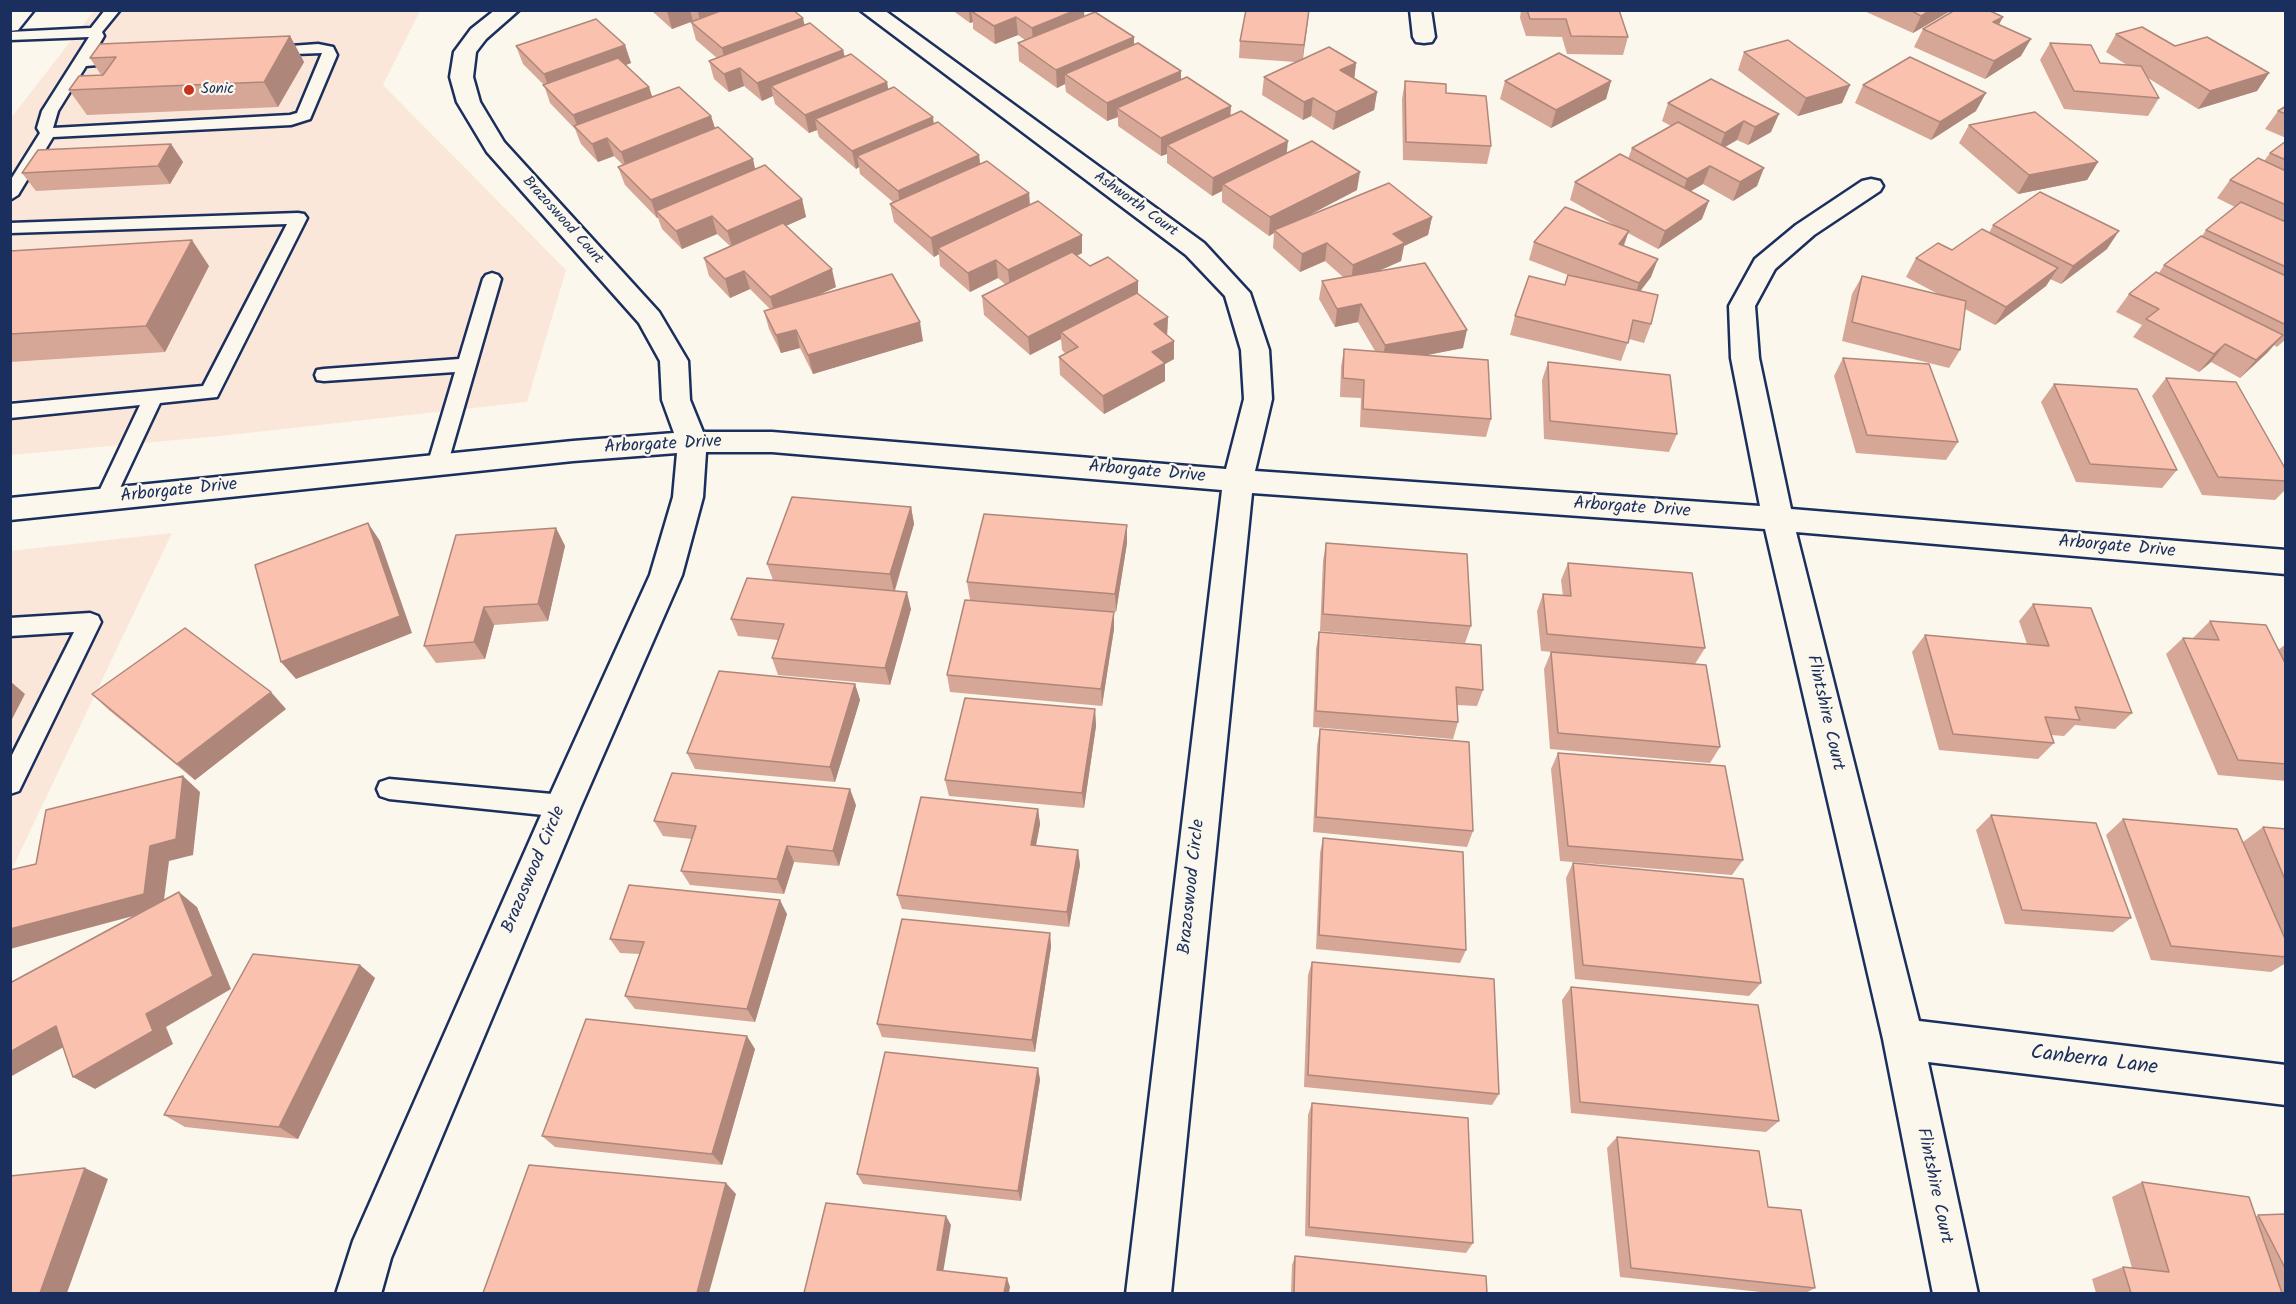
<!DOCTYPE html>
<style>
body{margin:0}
#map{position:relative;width:2296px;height:1304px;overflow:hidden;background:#fbf7ec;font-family:Kalam,sans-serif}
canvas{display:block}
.frame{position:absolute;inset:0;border:12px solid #1b2f5e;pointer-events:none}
</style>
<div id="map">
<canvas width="2296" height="1304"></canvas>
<div class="frame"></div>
</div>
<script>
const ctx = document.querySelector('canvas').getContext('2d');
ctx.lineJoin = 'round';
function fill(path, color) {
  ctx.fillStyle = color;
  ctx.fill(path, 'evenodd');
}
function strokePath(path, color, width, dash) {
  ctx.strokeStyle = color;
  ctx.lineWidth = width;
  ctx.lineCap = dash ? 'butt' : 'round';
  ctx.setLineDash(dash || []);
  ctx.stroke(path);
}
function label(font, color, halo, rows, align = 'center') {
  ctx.font = font + ' Kalam,sans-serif';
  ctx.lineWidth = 4.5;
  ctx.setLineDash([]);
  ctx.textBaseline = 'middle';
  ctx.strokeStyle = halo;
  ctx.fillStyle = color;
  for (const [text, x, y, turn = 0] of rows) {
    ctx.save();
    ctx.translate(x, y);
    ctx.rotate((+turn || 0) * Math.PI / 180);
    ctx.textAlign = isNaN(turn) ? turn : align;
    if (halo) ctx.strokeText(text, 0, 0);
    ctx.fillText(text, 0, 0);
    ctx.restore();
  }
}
fill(new Path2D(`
 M94,11H420L383,85L566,270L527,402L220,436L11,455V118Z
 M172,533L11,871L10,551Z`), '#fae7d9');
const lane = new Path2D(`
 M105,10H120L102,32L104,36L92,57L121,55L128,59L121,63L86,66L58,111L53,128L290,115L297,113L322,53L268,55L263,54L261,51L263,48L318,44L333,47L337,55L310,119L291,125L53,137L18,195L10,200V181L40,133L37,128L42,111L89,37L10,40V32L91,28Z
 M298,213L304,214L307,218L217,397L160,403L112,505L105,508L98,505L95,500L140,405L10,418V404L203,386L287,224L10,233V223Z
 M492,273L498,275L501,279L447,466L444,471L437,473L430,471L427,466L455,372L324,381L317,380L315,375L317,370L324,369L459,359L483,279L486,275Z
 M90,613L98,616L101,622L19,791L10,794V759L74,632L10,636V618Z
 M389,779L563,795L572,798L575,806L572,814L563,817L389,799L380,796L377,789L380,782Z`);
const street = new Path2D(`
 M495,10H519L486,39L476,52L473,77L480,102L504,142L659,312L688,361L690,400L703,432H772L1226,469L1244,399L1241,350L1225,296L1186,255L860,10H884L1204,243L1250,293L1269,350L1272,399L1255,471L1760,506L1731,358L1729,306L1755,259L1796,225L1862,181L1871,179L1880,181L1883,186L1880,191L1814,235L1775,269L1755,306L1759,358L1791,509L2286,550V574L1796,532L1919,1021L2286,1065V1105L1928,1062L1978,1294H1933L1883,1039L1765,529L1252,493L1171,1294H1126L1222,490L772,452H706L703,497L682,575L581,806L391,1258L381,1294H336L353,1241L545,806L650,575L673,497L677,453L573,461L10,520V498L573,441L674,433L662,400L660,361L639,323L487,152L457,102L450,77L454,52L471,29Z
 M1410,10H1431L1435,37L1432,42L1424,43L1416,42L1413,37Z`);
const secondary = new Path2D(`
 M12,10H34L18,30L10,31Z`);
strokePath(lane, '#1b2f5e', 5);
strokePath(street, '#1b2f5e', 5);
strokePath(secondary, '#1b2f5e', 5);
fill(lane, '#fbf7ec');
fill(street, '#fbf7ec');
fill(secondary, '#fbf7ec');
fill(new Path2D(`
 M653,10H793L805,25L843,50L845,57L887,82L888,90L933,117V124L979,155L980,164L1029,193L1030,205L1082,253L1077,256L1090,266L1138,294L1168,317L1167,335L1174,341V359L1165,364V381L1104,414L1060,375L1059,357L1066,354L1062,350L1061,339L1030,355L984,315L982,296L1006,285L998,278L970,292L940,266L939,254L934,257L894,222L890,204L893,202L860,174L859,167L856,169L819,137L817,130L809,133L775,104L773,96L762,101L744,86L729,92L714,79L709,61L717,58L696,40L691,22L672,29L653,12Z
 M952,10H1084V16L1181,71V79L1231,116L1287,153L1357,190L1301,219L1432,217L1428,235L1404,246L1401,261L1379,271L1463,348L1426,355L1491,419L1486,437L1360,427L1361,398L1340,397L1341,367L1344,349L1375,351L1358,322L1335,327L1319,299L1322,281L1343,277L1325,261L1300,272L1273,248L1274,233L1269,236L1222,202V191L1212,196L1167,163V154L1161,156L1118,126V117L1107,121L1066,92L1065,84L1057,88L1019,61L1018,43L1025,40L1018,35L995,44L973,29V22L970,23Z
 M1309,10L1303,59L1356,63L1354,79L1377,92L1374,110L1333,130L1311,116L1303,120L1262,95L1264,77L1295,62L1239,58L1240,41Z
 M1521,10H1619L1628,37L1623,55L1567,54L1562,37L1526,36L1520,18Z
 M1862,10H1952L1913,33Z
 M1999,25L2021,56L1985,79L1914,47L1923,29Z
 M2116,34L2175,46L2269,73L2257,91L2198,109L2148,78L2159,98L2148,116L2064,109L2040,60L2050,43L2100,63L2127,65L2106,52Z
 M290,36L304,62L278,107L87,115L69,90L101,75L90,58Z
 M625,45L631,63L626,65L649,87L652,97L711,116L715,129L755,170L802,199L806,217L786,226L836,287L816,296L923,341L813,374L800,348L781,353L769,329L764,311L770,309L750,289L730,298L709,276L704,258L730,246L717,234L682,249L662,229L658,218H657L625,185L618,167L623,165L614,156L598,162L581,144L575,129L550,103L544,85L523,64L516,46Z
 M1744,52L1850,85L1842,103L1798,116L1738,70Z
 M1711,79L1771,132L1748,145L1737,140L1725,147L1757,186L1733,201L1703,184L1690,191L1702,219L1658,249L1628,233L1624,246L1651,277L1640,291L1651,324L1644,343L1629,339L1621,361L1510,335L1515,316L1565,285L1568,275L1529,260L1534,242L1618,227L1570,200L1575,182L1628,159L1632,148L1671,126L1662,121L1668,103Z
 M1405,81L1446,93L1491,146L1487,164L1403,160L1402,99Z
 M1505,81H1611L1606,99L1551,128L1500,99Z
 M1863,85L1976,111L1931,140L1855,103Z
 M2286,106V138L2265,129L2278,111Z
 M1969,125L2098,162L2087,180L2018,194L1959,143Z
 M2286,141V339L2277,347L2274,345L2267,353L2240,378L2211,362L2199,372L2133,337L2142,325L2116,312L2129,294L2159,273L2164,265L2202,236L2206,230L2235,207L2217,198L2230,180L2264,161L2270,153Z
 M171,144L183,162L170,184L36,191L22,173Z
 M1993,225L2107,249L2061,284L2050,279L2046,286L1995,325L1965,309L1960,350L1949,368L1842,341L1852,294L1862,276L1938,294L1906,277L1916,258L1952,250L1989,233Z
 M10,251L209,266L165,352L10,362Z
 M1843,358L1958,442L1946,460L1856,453L1834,376Z
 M1548,362L1677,434L1669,452L1544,439L1542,380Z
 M2166,378L2286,470V489L2275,500L2202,495L2152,396Z
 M2054,384L2177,470L2162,488L2076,482L2041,402Z
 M911,507L914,524L895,591L911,609L890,685L778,675L772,658L778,640L738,636L731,619L773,580L767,564Z
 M1127,525V543L1116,612L970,600L967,582Z
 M556,528L565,546L548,621L494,625L485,659L436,663L424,646Z
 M1326,543L1471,626L1465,643L1320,631L1323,561Z
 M1568,563L1705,648L1695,664L1720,747L1710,763L1550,749L1544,669L1551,652L1610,657L1541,651L1537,611L1543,594L1563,596L1561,580Z
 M2033,604L2132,713L2115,729L2075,725L2064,736L2051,735L2054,743L2038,759L1939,750L1912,652L1925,635L2027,644L2019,621Z
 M1114,612V629L1102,706L950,692L947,675Z
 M2210,621L2278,650L2286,644V781L2218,775L2166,654L2183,638H2193Z
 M1319,632L1483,690L1477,706L1457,705L1458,722L1453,739L1313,727L1316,649Z
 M855,684L860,700L835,782L695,769L687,753Z
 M92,694L286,709L195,780L110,711Z
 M1095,709L1096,726L1084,808L949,796L945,780Z
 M1320,729L1473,831L1467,847L1313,832L1317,746Z
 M1558,753L1743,860L1732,875L1560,861L1551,769Z
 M856,805L839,866L794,862L784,894L690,885L681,871L692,839L663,836L654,821Z
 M1038,809L1040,824L1036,846L1078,850L1080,865L1069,927L902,909L897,895Z
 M1991,815L2131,918L2113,932L2005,924L1976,830Z
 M2123,819L2243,842L2263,827L2286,829V963L2271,972L2151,960L2106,835Z
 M1323,838L1466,950L1460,963L1316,949L1320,853Z
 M1573,863L1761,983L1749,996L1575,979L1566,878Z
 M787,914L755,1022L635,1009L625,996L640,954L620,953L610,939Z
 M1050,933L1051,947L1035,1052L882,1037L877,1024Z
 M1312,962L1499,1094L1492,1105L1304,1087L1308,975Z
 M360,965L375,978L298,1139L185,1127L164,1115Z
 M1571,987L1779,1121L1766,1132L1571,1113L1562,1000Z
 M755,1049L722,1165L555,1147L542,1136Z
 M1038,1068L1040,1080L1021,1201L863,1184L857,1174Z
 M1312,1103L1473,1243L1466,1253L1305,1236L1308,1115Z
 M1617,1137L1768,1207L1815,1288L1806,1293H1770L1620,1277L1607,1148Z
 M2142,1182L2256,1216L2286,1214V1293H2096L2092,1279L2123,1267L2132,1268L2112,1197Z
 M1295,1256L1487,1293H1291L1292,1265Z`), '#d6a696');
fill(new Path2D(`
 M669,10H690L693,21L672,29L667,11Z
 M701,10H756L702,29L698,12Z
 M969,10H1002L971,11L973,22L970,23Z
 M1076,10H1084L1085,25L1033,46L1032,28Z
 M1309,10L1308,21L1302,63L1304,45Z
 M1930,10H1952L1913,33L1921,16Z
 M1016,17L1018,35L995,44L994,26Z
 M2003,17L1994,34L1993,22Z
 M803,18L807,36L726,66L722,48Z
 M290,36L304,62L278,107L264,82Z
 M1134,37V55L1065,74V84L1057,88L1056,70Z
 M2031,39L2021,56L1985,79L1994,61Z
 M625,45L631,63L550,92L544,74Z
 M843,50L847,68L771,86L773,96L762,101L757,83Z
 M1356,63L1354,81L1340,70Z
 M740,68L744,86L729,92L724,74Z
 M1181,71V89L1117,108L1118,117L1107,121V103Z
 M2269,73L2257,91L2198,109L2210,91Z
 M1611,81L1606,99L1551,128L1556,110Z
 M887,82L890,100L815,119L817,130L809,133L805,115Z
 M1850,85L1842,103L1798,116L1806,98Z
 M649,87L655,105L579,130L573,115Z
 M1377,92L1374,110L1333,130L1336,112Z
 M1986,93L1976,111L1931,140L1940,122Z
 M1313,98L1311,116L1303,120L1304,102Z
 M1231,106L1230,124L1167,145V154L1161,156V138Z
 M1779,114L1771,132L1748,145L1755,127Z
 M711,116L717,134L627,170L621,152Z
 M933,117L935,135L857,156L859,167L856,169L852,151Z
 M1744,121L1737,140L1718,151L1725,133Z
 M607,138L614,156L598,162L592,144Z
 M1288,141L1286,160L1223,184L1222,191L1212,196L1213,178Z
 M171,144L183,162L170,184L158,166Z
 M979,155L981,173L901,209L898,191Z
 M753,159L757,177L656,211L658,218H657L651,200Z
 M2098,162L2087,180L2018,194L2029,175Z
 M1710,166L1703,184L1681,197L1687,179Z
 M1764,168L1757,186L1733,201L1740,182Z
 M1360,172L1357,190L1277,232L1274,230V233L1269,236L1270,217Z
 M1029,193L1030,212L938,248L939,254L934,257L931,238Z
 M802,199L806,217L733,249L727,231Z
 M1709,201L1702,219L1658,249L1665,231Z
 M712,216L717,234L682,249L676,231Z
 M1432,217L1428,235L1404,246L1401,261L1351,283L1353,265L1393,234Z
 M1629,231L1622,249L1619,244Z
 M2119,231L2107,249L2061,284L2073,266Z
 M1082,235V253L1010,289L1008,270Z
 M192,240L209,266L165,352L146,326Z
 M1327,243L1325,261L1300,272L1302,254Z
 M1658,259L1651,277L1633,301L1639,283Z
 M996,260L998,278L970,292L968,273Z
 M2058,268L2046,286L1995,325L2006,307Z
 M832,269L836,287L775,315L770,297Z
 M744,271L750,289L730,298L725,279Z
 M1138,281V299L1061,332V339L1030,355L1028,337Z
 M1361,304L1358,322L1335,327L1337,309Z
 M1168,317L1167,336L1154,324Z
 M920,322L923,341L813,374L808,355Z
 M796,330L800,348L781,353L776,335Z
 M1467,330L1463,348L1382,364L1385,345Z
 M2283,335L2267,353L2240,378L2256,360Z
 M1174,341V359L1165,364V381L1104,414L1103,396L1152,352Z
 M2225,344L2211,362L2199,372L2214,354Z
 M911,507L914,524L894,592L890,574Z
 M368,523L380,541L412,633L296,679L281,662Z
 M1127,525V543L1116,612L1115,594Z
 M556,528L565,546L548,621L538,604Z
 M907,592L911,609L890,685L885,668Z
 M484,607L494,625L485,659L474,642Z
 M1114,612V629L1102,706L1101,689Z
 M10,681L25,694L10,723Z
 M855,684L860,700L835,782L830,767Z
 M271,692L286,709L195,780L177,764Z
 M1095,709L1096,726L1084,808L1082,793Z
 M183,776L200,792L193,855L169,861L163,908L10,949V929L150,846Z
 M850,789L856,805L839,866L833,851Z
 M1038,809L1040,824L1033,860L1031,845Z
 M787,846L794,862L784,894L777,879Z
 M1078,850L1080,865L1069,927L1067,912Z
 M179,892L197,907L231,989L166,1027L173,1044L95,1089L73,1077L146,1014Z
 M780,900L787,914L755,1022L747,1009Z
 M1050,933L1051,947L1035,1052L1032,1040Z
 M360,965L375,978L298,1139L279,1127Z
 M56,1026L78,1039L10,1077V1052Z
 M747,1036L755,1049L722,1165L712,1154Z
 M1038,1068L1040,1080L1021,1201L1018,1191Z
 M85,1168L108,1179L67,1293H40Z
 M726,1183L736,1194L709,1293H697Z
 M946,1216L951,1225L942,1279L937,1270Z
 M1007,1278L1010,1287L1009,1293H1004Z`), '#ae877a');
const building = new Path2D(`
 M723,10H793L803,18L722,48L691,22Z
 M972,10H1076L1032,28L1016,17L994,26L971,11Z
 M1246,10H1309L1304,45L1240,41Z
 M1527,10H1619L1628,37L1571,36L1566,19H1530Z
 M1910,10H1930L1921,16Z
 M1955,10H1988L2003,17L1993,22L2031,39L1994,61L1923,29Z
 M1095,12L1134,37L1056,70L1018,43Z
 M596,19L625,45L544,74L516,46Z
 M810,23L843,50L757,83L740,68L724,74L709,61Z
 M2142,27L2175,46L2207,37L2269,73L2210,91L2116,34Z
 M290,36L264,82L69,90L79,76L103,75L116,57L90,58L100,44Z
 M1788,40L1850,85L1806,98L1744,52Z
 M1138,43L1181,71L1107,103L1065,74Z
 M2050,43L2091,45L2100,63L2141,66L2159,98L2074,91Z
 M1329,47L1356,63L1340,70L1377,92L1336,112L1313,98L1304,102L1264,77Z
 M1559,53L1611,81L1556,110L1505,81Z
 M851,54L887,82L805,115L771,86Z
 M1910,57L1986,93L1940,122L1863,85Z
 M618,58L649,87L573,115L543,85Z
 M1187,77L1231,106L1161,138L1117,108Z
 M1711,79L1779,114L1755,127L1744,121L1725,133L1668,103Z
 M1405,81L1446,84V93L1486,96L1491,146L1406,142Z
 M679,87L711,116L621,152L607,138L592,144L574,126Z
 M894,87L933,117L852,151L815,119Z
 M2286,106V114L2278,111Z
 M1241,111L1288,141L1213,178L1167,145Z
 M2035,112L2098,162L2029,175L1969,125Z
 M938,122L979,155L898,191L857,156Z
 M1678,122L1764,168L1740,182L1710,166L1687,179L1632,148Z
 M718,127L753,159L651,200L618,167Z
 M1312,141L1360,172L1270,217L1223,184Z
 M2286,141V160L2270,153Z
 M171,144L158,166L22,173L38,150Z
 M1620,154L1709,201L1665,231L1575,182Z
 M2258,158L2286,171V205L2230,180Z
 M987,161L1029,193L931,238L890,204Z
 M765,165L802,199L727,231L712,216L676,231L656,211Z
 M1389,183L1432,217L1393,234L1405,243L1353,265L1327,243L1302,254L1274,230Z
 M2040,192L2119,231L2073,266L1993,225Z
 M1038,201L1082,235L1008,270L996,260L968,273L938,248Z
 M2241,202L2286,222V267L2206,230Z
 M1565,207L1629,231L1619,244L1658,259L1639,283L1534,242Z
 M783,223L832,269L770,297L744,271L725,279L704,258Z
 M1982,229L2058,268L2006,307L1916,258L1938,243L1952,250Z
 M2201,236L2286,276V325L2164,265Z
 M192,240L146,326L10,334V251Z
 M1072,252L1090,266L1108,257L1138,281L1028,337L982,296Z
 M1425,263L1467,330L1385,345L1361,304L1337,309L1322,281Z
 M2156,272L2283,335L2256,360L2225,344L2214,354L2146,319L2159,309L2129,294Z
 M892,274L920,322L808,355L796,330L776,335L764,311Z
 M1568,275L1658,295L1651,324L1633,320L1628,343L1515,316L1529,276L1565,285Z
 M1862,276L1966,301L1960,350L1852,322Z
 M1137,293L1168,317L1154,324L1174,341L1152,352L1165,363L1103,396L1059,357L1078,347L1061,332Z
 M1344,349L1488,360L1491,419L1363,409L1364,380L1343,378Z
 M1843,358L1929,364L1958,442L1867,435Z
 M1548,362L1670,375L1677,434L1550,421Z
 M2166,378L2236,382L2286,470V481L2218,477Z
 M2054,384L2137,389L2177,470L2090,464Z
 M792,497L911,507L890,574L767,564Z
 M984,514L1127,525L1115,594L967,582Z
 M368,523L400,616L281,662L255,565Z
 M556,528L538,604L484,607L474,642L424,646L456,535Z
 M1326,543L1467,554L1471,626L1323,614Z
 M1568,563L1692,573L1705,648L1547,634L1543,594L1571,596Z
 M747,578L907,592L885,668L772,658L784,624L731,619Z
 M965,600L1114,612L1101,689L947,675Z
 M2033,604L2091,608L2132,713L2075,707L2080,720L2045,717L2054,743L1953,734L1925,635L2049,646Z
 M2210,621L2266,625L2286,665V764L2238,760L2183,638L2219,640Z
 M185,628L271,692L177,764L92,694Z
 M1319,632L1481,645L1483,690L1456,687L1458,722L1316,711Z
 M1551,652L1706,665L1720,747L1558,733Z
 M719,671L855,684L830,767L687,753Z
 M965,698L1095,709L1082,793L945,780Z
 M1320,729L1469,742L1473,831L1316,817Z
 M1558,753L1725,766L1743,860L1568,846Z
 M672,773L850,789L833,851L787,846L777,879L681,871L696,826L654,821Z
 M183,776L176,839L150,846L144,894L10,929V870L36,864L46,810Z
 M921,797L1038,809L1031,845L1078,850L1067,912L897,895Z
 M1991,815L2096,823L2131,918L2022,910Z
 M2123,819L2237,829L2286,941V957L2171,946Z
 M2263,827L2286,829V882Z
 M1323,838L1463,852L1466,950L1319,935Z
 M1573,863L1743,879L1761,983L1583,965Z
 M629,885L780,900L747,1009L625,996L644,942L610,939Z
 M179,892L213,976L146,1014L153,1031L73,1077L56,1026L10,1052V983Z
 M902,919L1050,933L1032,1040L877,1024Z
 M253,954L360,965L279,1127L164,1115Z
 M1312,962L1494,979L1499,1094L1308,1075Z
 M1571,987L1758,1005L1779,1121L1580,1102Z
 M586,1019L747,1036L712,1154L542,1136Z
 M885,1052L1038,1068L1018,1191L857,1174Z
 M1312,1103L1468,1118L1473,1243L1309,1227Z
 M1617,1137L1759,1151L1768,1207L1801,1210L1815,1288L1631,1268Z
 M529,1165L726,1183L697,1293H483Z
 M85,1168L40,1293H10V1176Z
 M2142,1182L2249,1197L2282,1293H2131L2123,1267L2169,1272Z
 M826,1203L946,1216L937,1270L1007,1278L1004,1293H804Z
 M2286,1214V1270L2258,1215Z
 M1295,1256L1486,1276L1487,1293H1294Z`);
fill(building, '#f9c1ae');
strokePath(building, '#ae877a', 1.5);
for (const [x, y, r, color] of [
 [189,90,6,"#c8321e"]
]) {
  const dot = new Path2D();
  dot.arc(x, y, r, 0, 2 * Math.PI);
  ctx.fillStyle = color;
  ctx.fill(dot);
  strokePath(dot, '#fbf7ec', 2);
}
label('15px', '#1b2f5e', '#fbf7ec', [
 ["Sonic",201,90]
], 'left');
label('15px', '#1b2f5e', '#fbf7ec', [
 ["Ashworth Court",1135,205,36],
 ["Brazoswood Court",562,221,48]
]);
label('18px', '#1b2f5e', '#fbf7ec', [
 ["Arborgate Drive",663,446,-3],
 ["Arborgate Drive",1147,473,5],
 ["Arborgate Drive",179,492,-6],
 ["Arborgate Drive",1632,509,4],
 ["Arborgate Drive",2117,548,5],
 ["Flintshire Court",1824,713,77],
 ["Brazoswood Circle",535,870,-67],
 ["Brazoswood Circle",1193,887,-84],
 ["Flintshire Court",1933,1186,78]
]);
label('21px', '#1b2f5e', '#fbf7ec', [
 ["Canberra Lane",2094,1062,7]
]);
</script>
